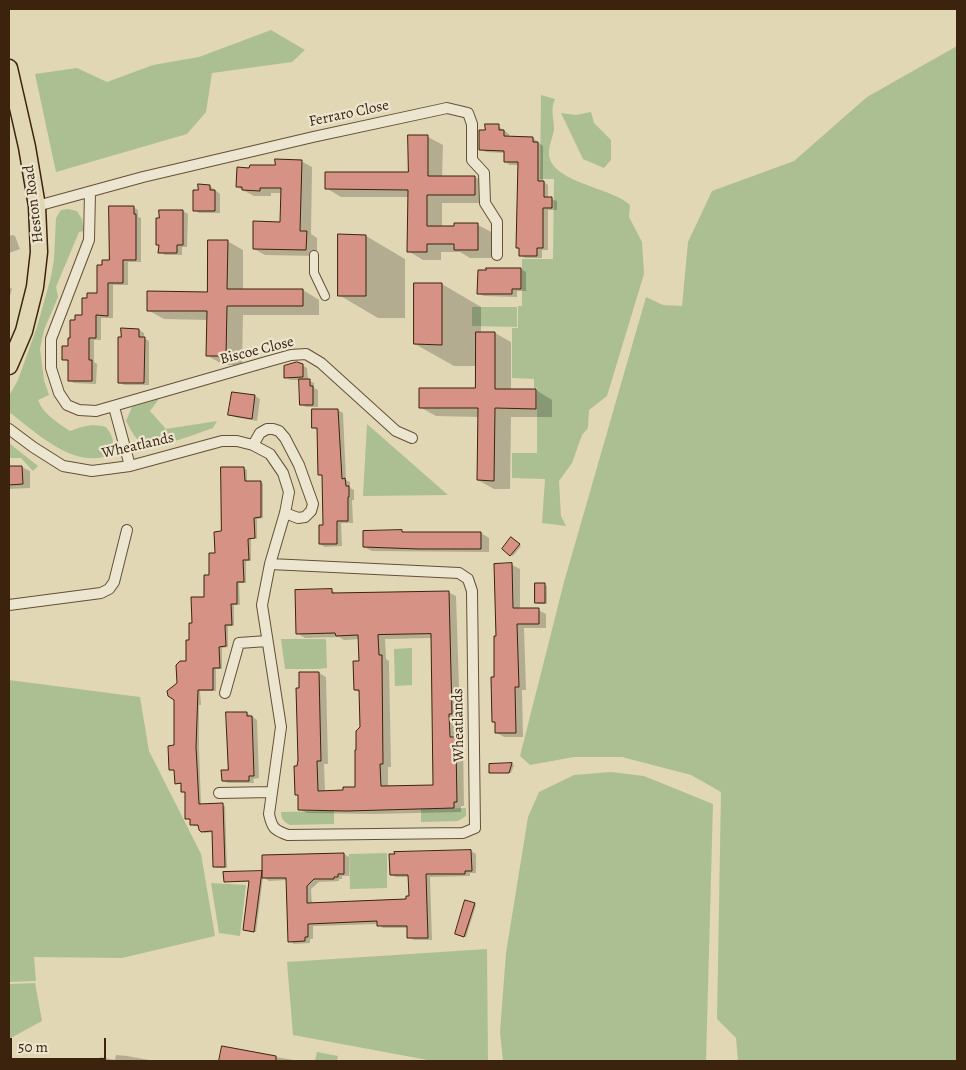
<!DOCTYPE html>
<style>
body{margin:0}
#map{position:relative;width:966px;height:1070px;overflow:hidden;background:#e1d7b5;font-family:Alegreya,serif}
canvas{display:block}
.frame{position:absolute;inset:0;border:10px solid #3b230d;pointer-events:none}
.scale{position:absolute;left:10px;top:1038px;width:96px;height:22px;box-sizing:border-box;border:2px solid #3b230d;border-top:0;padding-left:6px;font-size:15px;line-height:18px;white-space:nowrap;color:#3b230d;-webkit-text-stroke:4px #ece5cf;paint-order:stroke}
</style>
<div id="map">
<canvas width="966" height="1070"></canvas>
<div class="frame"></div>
<div class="scale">50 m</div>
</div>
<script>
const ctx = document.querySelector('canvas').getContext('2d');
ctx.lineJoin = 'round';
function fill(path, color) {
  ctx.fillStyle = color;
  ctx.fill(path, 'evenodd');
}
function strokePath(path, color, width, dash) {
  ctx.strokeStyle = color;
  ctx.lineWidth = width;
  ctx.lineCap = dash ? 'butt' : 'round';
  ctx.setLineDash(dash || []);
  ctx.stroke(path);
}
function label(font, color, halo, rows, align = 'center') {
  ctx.font = font + ' Alegreya,serif';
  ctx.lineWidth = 4.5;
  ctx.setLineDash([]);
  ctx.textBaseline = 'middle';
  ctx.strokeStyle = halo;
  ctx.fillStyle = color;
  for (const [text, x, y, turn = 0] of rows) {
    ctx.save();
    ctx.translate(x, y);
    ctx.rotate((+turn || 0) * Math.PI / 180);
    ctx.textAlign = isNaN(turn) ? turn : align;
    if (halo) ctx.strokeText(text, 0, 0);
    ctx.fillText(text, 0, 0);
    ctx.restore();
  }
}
fill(new Path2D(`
 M271,30L305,50L292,62L212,73L206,112L187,134L56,172L35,74L77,68L107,82L153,65L199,57Z
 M957,46V1061H738L736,1038L717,1019L721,792L691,775L622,757H574L530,765L520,756L564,582L646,297L663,305L682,306L688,242L712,191L794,161L867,97Z
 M541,95L555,99C550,110 554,118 554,129C553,138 548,146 549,156C554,183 613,188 630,205L629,217L642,242L644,274L607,396L589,410L588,428L582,435L572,463L559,481L561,516L566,526L542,523L545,479L512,478V453H537V388H534V379L512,378V328H518V306H522V259H553L554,179H540Z
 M591,112L594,123L611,140V160L604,168L583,159L561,113L576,115Z
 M68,209L77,211L82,219L84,231L79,232L56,287L58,297L44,330L40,349L44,380L49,395L38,400C43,414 58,423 70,431C83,426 92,423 106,427C114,437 116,446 107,456C71,468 35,431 9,412V396L18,380L37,327L51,277L54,259L56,218L61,210Z
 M472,307H517V327L472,326Z
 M159,399L150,411L166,429L217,421L213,428C198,433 155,451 142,443C134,438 130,428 126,421L132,407Z
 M367,424L448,495L363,496Z
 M9,443L38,466L33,471L21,458H9Z
 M281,639H326L327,668L317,669H285Z
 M412,648V685L395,686L394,649Z
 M9,680L140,697L149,751L201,854L215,936L122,958L34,957L36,981L9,982Z
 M611,772L644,776L713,804L706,1061H503L500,1032L506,953L528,817L539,792L574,775Z
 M466,808V816L458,821L421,822V809Z
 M334,811V824L290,825C284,822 281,819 281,812Z
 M387,853V888L350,889L349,854Z
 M211,883L246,885L240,936L219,933Z
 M487,949L488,1061H433L293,1035L287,962Z
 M35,983L42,1021L9,1039V984Z
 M317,1052L338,1056L337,1061H315Z`), '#acbf92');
fill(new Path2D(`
 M498,126L509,134V138H533L543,146V181L548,185V198L557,201V210H548V250H542V258H525L520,255L519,165H510L505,162V153L486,152L481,149L486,131Z
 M428,137L443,145L442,177H475L490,186V203H442V227L478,225L493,233L492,258H470L460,252H441V260H423L408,251L409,197H341L326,188L409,174Z
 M301,161L312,167L311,234L317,238V256L265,255L254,249L282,223V193H271V196H254L237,187L277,167Z
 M199,186H210L220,194V213H199L194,210Z
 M133,207L138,210V217L141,218V262H128V285H113V318H101V340H94V362L97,364L96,384L74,383L69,380V362L64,359L83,317L88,299L98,294L103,266L111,261Z
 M160,211H183L188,214L187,247H182V255H165L160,252V246L157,244Z
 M13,235L15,236L20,249L9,253V236Z
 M339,236H366L405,259V318H378L339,295Z
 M227,241L243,250V290H303L319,300V315H243L242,365H224L208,356V320L164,319L148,310L208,293Z
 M521,269L526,272V291H517V297L484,296L479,294Z
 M415,284H442L481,307V333H495L511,342V390H536L552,400V417H511L510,489H494L478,480L479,417L436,416L420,407L476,390V366H454L415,344Z
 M9,287L12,289L9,299Z
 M139,330L144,333V338L149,341V385H124L119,382Z
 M302,365L307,368L308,380L314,383V388L318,390V407H306L301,404V380H290L285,377Z
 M233,393L255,396L260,399L257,421L235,417L230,414Z
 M313,410H338L343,413L346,480L350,482V488L354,490V500H352L353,523H341L342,546L325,547L320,544L325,527L324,477L319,474L318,430L313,427Z
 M9,467H22L30,471V488L9,489Z
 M244,468L247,470V482H261L263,484V518L257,519V539H251V561H246V583H239L240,605H234V626H228V647L222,648V669H216V691H200L201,705H199V749L201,805H222L225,806L227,868H217L214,866L213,832L205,833L200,830V826H194L191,824V820L187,818L185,793L182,791V784L176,783V771L170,769L175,746L178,684L187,662L193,624L205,598L222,533Z
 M481,533L489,538V552L372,551L364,547Z
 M514,540L521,546L513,556L511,555Z
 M512,565L520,569V610H538L546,614V628H524L526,690H522L523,737H504L497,733L496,723L494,722L497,638Z
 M545,585L547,586V604H538L536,602Z
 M332,591L338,594L448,592L456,596L460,718H456L457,739L463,742L464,806H461V812L374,814L307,813L299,809V796L296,794L301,689L319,673L326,677L328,764H324L325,792L344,791L356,788L361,727V693L355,690L360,662V639L344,640L339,637L305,638L297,633ZM432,638L435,786L388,787V767H391L389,665V661L386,659L385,639Z
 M247,713L257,720L259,778L253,779L254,783H228L223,781L229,771Z
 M512,764L514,765L511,773L490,772V765Z
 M471,851L476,854V873H470V876L430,877L432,940H414L408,937V928H383L378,924L313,926V939H310V943L294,944L289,941L287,880L269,881L263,877L256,932L246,931L250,881H225L344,854L349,857V876H342V879H339V881L319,882L311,889L312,904L407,900L410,897V877H396L391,875Z
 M474,904L476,905L466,937L458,935Z
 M223,1048L299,1061H220Z
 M116,1055L127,1056L155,1061H99L100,1057L115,1060Z`), '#0003');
const building = new Path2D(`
 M485,124H499V130H504V136L533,137V142H538V181H544V197H552V208H543V248H537V256H519V248H516L518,162H504V151L479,150V130H485Z
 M408,135H428V176H475V195H427V226H454V223H478V250H454V244H427V252H407L408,190L325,189V172H408Z
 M275,159L302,160L300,231H307L306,250L253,249V221L280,222L281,188H260V191L242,190V187H236L237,167L249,168L250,165H275Z
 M198,184L210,185V190H215V211H193V190H198Z
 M109,206H134V214H136V260H123V283H108V316L96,315V338H89V360H92V381H68V360H62V346H68V338H70V320H75V315H82V298H87V293H97V265H102V260H109Z
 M159,210H183V245H177V253H158L159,245H156V218H159Z
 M338,234L366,235V296H338Z
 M208,240H228L227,289H303V306H227L226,356H206L207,311H147V291L207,292Z
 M486,268H521V289H512V294H477L478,270H486Z
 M414,283H442V345L414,344Z
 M121,328L139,329V337H145L144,383H118V337H121Z
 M476,332H495V389H536V409L495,408L494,481L477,480L478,408H419V388H475Z
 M297,362L303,364V377L284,378V366Z
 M299,379H310V386H313V405H300Z
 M232,392L255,395L252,419L228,415Z
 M312,409H338L342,479L345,478L346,486H349V497H348V521H337V544H319V525H323L322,475H318L317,428H312Z
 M9,466H22L23,484L9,485Z
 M221,467H244L245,481H261V517L254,518L255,538L248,539L249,560H243L244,582H237V604H231L232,625H225L226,646L219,647L220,668H213V690H198L196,747L199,804L223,803L225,867H213L212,831L201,832L199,830L198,825H190V819H185V792H181V783L175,784L174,770H169L168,746L174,745V700L168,696L167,691L177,683L176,665L180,661H186V640H189V623H192L191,597H204V575H209V553H215L214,532L221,531Z
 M402,530V532H481V549H419L363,547V531Z
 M511,537L520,544L510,556L502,549Z
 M512,563L513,608H539V624H517L519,687H515L516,733H495V722H492L491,677H494V636H496L494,564Z
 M535,583H545V603H535Z
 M332,589V593L449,591L452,714H449L450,737H456V746L457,802H454V808L347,811L298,810V795H295L294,766H297L298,760L296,688H299V672H319L321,761H317L318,791L343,790V787H355V750H356V731L360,727L359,690H354L353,661H359L358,635L336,636L335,633L296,634L295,590ZM431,634L433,785L381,786L380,764H383L382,660V655H379L378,635Z
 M226,712H247V716H252L254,776H249V781H222L221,770H228Z
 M512,763L509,773H489V764Z
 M471,850L472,871H465V874H426L428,938H407V926H377V921L308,924V937H305V941L288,942L286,878H262V855L344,853V874H338V877H334V879H314L307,886V903L406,899V896H409L408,875H390L389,854H395L394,852Z
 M262,871L254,932L243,930L249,881L224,882L223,872Z
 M465,900L475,903L464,937L455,934Z
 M222,1046L276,1056V1061H219Z`);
fill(building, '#d59285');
strokePath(building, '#3b230d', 1);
const pedestrian = new Path2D(`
 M314,255V273L325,296`);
const minor = new Path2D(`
 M90,192L89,240L51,339V368L59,393L67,405L79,410L96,411L266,362L291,355L306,354L321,363L396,431L412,438
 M37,206L143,177L313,137L447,108L468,113L472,124V160L484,173L485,203L497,222V255
 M114,407L130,466
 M9,429L33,447L63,466L92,471L130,466L222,441H237L253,445L270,454L283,473L289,492L285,513L270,564L262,605L281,727L269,814C272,828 274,830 288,835L463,833L475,828L472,591L468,579L459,573L270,564
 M253,445L260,433L267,429H273L279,431L285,438L299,465L313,504L311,511L305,517L298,518L285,513
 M9,605L101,593L109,589L114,582L127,530
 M225,693L239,643L267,641
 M219,793L272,792`);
const primary = new Path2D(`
 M9,68L27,147L37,206L39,252L35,287L24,331L9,366`);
strokePath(pedestrian, '#645037', 10);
strokePath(minor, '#645037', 12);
strokePath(primary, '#3b230d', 19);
strokePath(pedestrian, '#ece5cf', 8);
strokePath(minor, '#ece5cf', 10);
strokePath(primary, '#e1d7b5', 16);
label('15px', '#3b230d', '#ece5cf', [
 ["Ferraro Close",349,114,-12],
 ["Heston Road",34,204,-97],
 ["Biscoe Close",257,351,-14],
 ["Wheatlands",138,446,-13],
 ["Wheatlands",459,725,-91]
]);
</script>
